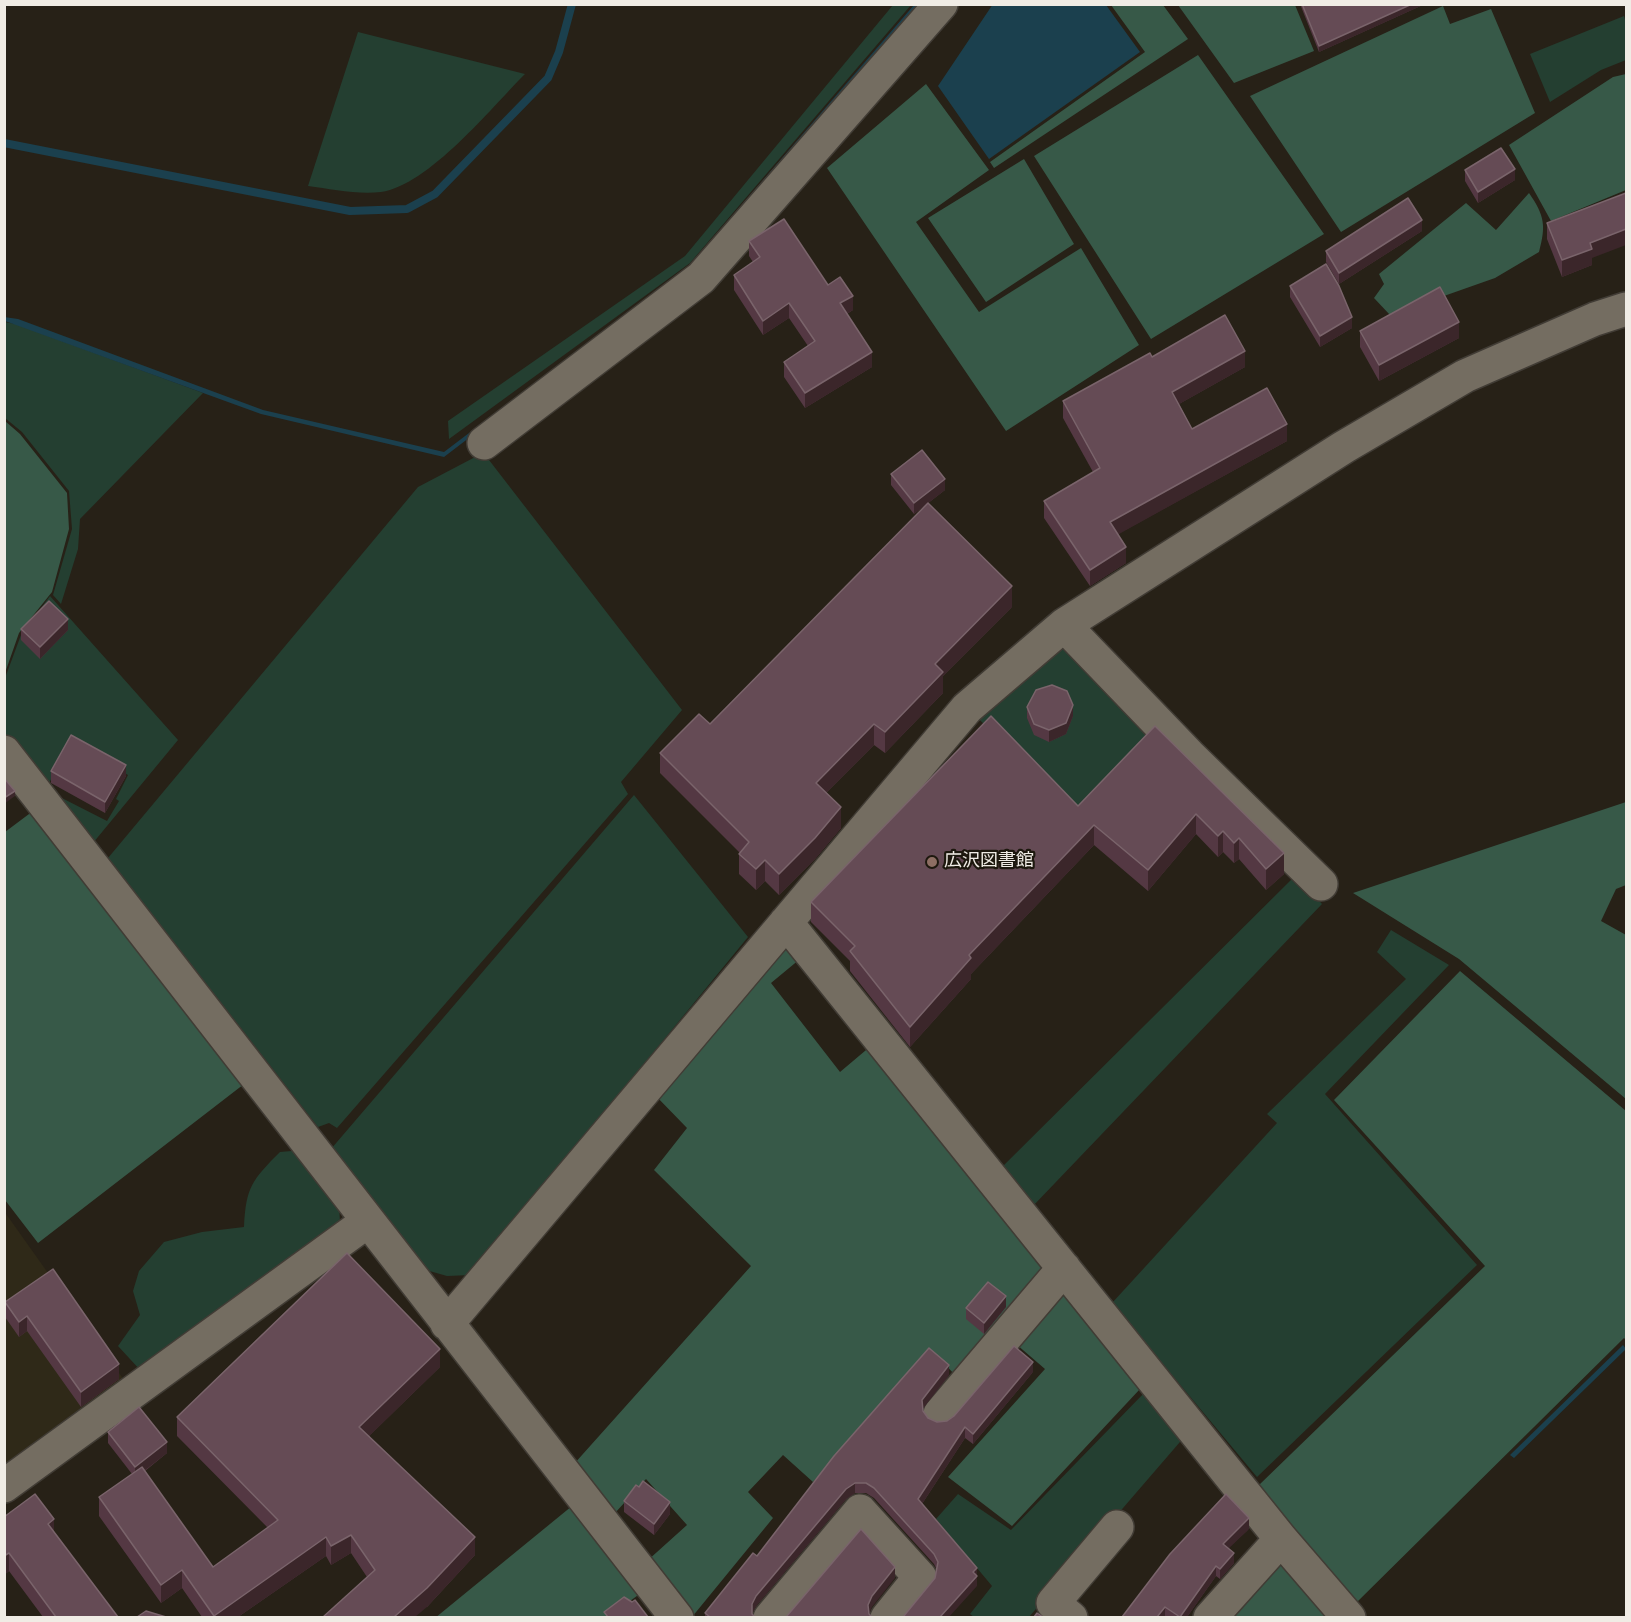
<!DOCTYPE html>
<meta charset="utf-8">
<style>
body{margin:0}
#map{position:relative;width:1631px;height:1622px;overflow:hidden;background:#272117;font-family:"Nunito Sans",sans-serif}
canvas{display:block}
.frame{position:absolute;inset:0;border:6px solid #f0ece5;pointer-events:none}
</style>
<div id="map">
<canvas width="1631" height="1622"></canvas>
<div class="frame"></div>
</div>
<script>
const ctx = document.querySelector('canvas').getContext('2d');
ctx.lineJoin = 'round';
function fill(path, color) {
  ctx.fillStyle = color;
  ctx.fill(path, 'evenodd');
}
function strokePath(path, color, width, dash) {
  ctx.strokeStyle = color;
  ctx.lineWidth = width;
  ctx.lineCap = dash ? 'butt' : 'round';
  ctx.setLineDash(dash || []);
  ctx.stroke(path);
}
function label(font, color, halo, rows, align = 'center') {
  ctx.font = font + ' "Nunito Sans","Noto Sans JP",sans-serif';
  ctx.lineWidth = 4.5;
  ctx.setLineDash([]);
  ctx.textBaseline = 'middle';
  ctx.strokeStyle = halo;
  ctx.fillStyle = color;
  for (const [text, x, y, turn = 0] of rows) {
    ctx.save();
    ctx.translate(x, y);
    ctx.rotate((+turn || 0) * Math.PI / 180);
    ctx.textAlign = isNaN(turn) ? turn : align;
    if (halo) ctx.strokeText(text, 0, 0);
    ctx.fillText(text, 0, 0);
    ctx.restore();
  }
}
fill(new Path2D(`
 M4,1211L124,1380L4,1465Z`), '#2f2918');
fill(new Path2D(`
 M893,5H911L690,263L449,439L448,421L685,256Z
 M1624,16L1626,23V60L1601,70L1550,102L1530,54Z
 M358,32L525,74C491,108 429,185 381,192C358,195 331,189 308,186Z
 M4,322L16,324L203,393L80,519L78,549L61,604L53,595L72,529L69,491L22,432L5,418Z
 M479,455L489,460L682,710L621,782L628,794L337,1128L329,1123L318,1127L108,858L418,487Z
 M50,596L178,740L93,843L54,794L107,821L119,801L116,799L128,775L70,743L46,789L5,737V678L21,635Z
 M1064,640L1155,738L1076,819L977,717Z
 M634,795L748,937L471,1275L447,1276L426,1270L331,1149Z
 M1296,875L1322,904L1033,1206L998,1171Z
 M1391,930L1449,965L1325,1094L1477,1265L1257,1477L1112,1303L1277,1123L1267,1114L1406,979L1377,952Z
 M303,1150L339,1205L340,1222L141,1371L118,1346L140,1315L133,1291L139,1271L164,1242L202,1232L244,1227C246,1187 252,1180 280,1152Z
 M1145,1392L1186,1435L1029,1617H974L970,1614L992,1586L936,1519L958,1494L1011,1530Z`), '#243f31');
fill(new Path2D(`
 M1111,5H1163L1188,39L994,168L990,162L1145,52Z
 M1178,5H1295L1314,51L1234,83Z
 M1443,6L1450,24L1491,9L1535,113L1341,232L1250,96Z
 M1198,55L1324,234L1151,339L1034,156Z
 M1626,74V190L1551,221L1509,145L1613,77Z
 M926,84L989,170L916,222L979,312L1081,248L1139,345L1006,431L827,168Z
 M1024,159L1074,244L986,302L928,218Z
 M1529,193C1545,216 1546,226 1539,252L1495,278L1390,315L1374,298L1384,284L1379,274L1466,203L1496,230Z
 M5,421L20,434L67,493L69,529L52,592L19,633L5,673Z
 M1626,802V885L1616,889L1601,921L1626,935V1099L1459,959L1353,893Z
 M29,814L40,816L248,1081L38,1243L5,1200V832Z
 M784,937L800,959L771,983L840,1072L872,1045L1048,1269L958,1378L931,1350L813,1482L783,1455L748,1492L773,1518L692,1617L647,1561L687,1525L646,1479L615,1513L574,1464L751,1266L654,1170L687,1128L654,1094Z
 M1460,971L1626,1111V1340L1624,1338L1354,1605L1259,1485L1485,1266L1334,1100Z
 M1061,1285L1140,1389L1012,1526L948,1477L1045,1369L1016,1344Z
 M572,1506L641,1593L608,1617L435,1618Z
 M1280,1552L1332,1618H1222Z`), '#375948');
fill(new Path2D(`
 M993,4L1106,5L1140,52L989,159L938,86Z
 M914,5H920L691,268L444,457L261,414L5,321L4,317L18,319L263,410L444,452L689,266Z
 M1623,1345L1626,1349L1514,1458L1510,1455Z`), '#1b404e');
strokePath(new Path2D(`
 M4,143L350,211L407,209L435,194L548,78L559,52L572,4`), '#1b404e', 8);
const minor = new Path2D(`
 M484,443L701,278L941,4
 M1064,625L1189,755L1321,884
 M4,752L677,1618
 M786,922L1281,1539L1349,1618
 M447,1324L967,708L1064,625L1344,447L1465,376L1595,319L1626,309
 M940,1414L1064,1268
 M4,1486L368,1221
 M770,1618L860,1511L920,1577L887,1618
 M1071,1618L1053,1603L1117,1527
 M1210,1618L1281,1539`);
strokePath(minor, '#413c35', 36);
strokePath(minor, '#746d61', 33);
fill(new Path2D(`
 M1300,4H1425L1319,52Z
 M1465,170L1515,180L1478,203L1465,181Z
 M1547,223L1592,258V265L1562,277L1547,239Z
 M1422,231L1339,284L1326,262V251Z
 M749,241L828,285L853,310L847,314L872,367L805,408L784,377V362L808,346L789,318L763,335L734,290V275L753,262L749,256Z
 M1290,286L1352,328L1320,347L1290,297Z
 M1360,331L1459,338L1379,381L1360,347Z
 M1152,357L1245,367L1179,404L1192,429L1287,441L1118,534L1126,563L1090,586L1044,518V501L1093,472L1063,418V401Z
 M891,474L945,490L914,514L891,485Z
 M1012,607L943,676V693L885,753L874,745L826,793L841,828L815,859L779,895L765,881L756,890L739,874V854L740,853L660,773V753L710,724Z
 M21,629L68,630L40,659L21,640Z
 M1027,707L1073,716L1066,734L1049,742L1034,735L1027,718Z
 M1155,726L1284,874L1266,890L1239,859L1234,863L1223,852L1218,857L1196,834L1148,891L1094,845L971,974V979L910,1047L850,971V961L811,922V902L1078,806Z
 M51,771L126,776L105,813L51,783Z
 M53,1269L119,1379L81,1407L27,1331L19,1337L5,1317V1302Z
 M1006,1307L984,1334L966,1319V1308Z
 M440,1367L369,1436L475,1555L427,1607L367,1577L351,1553L331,1565L326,1556L238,1617H202L182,1588L161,1603L99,1516V1497L132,1474L108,1443V1432L167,1453L145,1471L213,1567L268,1528L177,1436V1417Z
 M1033,1372L973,1444L965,1438L922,1504L977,1568V1586L935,1578L937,1570L934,1564L874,1498L866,1493H855L846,1499L756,1606L752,1613L755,1617H705V1613L757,1556L949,1375L922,1409L928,1418L937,1422L947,1421Z
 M624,1501L670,1514L654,1535L624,1512Z
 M4,1517L54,1532L118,1617H43L9,1571L4,1575Z
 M1249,1529L1228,1548L1234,1563L1220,1579L1216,1576L1187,1617H1122Z`), '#543843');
fill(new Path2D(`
 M1412,4H1425L1319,52V46Z
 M1515,169V180L1478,203V192Z
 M1422,220V231L1339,284V273Z
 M1626,229V245L1592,258V265L1562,277V260L1590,243Z
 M853,296V310L840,318V303Z
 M789,303V318L763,335V321Z
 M1352,317V328L1320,347V336Z
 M1459,322V338L1379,381V365Z
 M1245,351V367L1172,408V392Z
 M872,352V367L805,408V393Z
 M1287,424V441L1110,539V522Z
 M945,479V490L914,514V503Z
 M1126,547V563L1090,586V570Z
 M1012,586V607L943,676V693L885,753V732L935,664Z
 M68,619V630L40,659V647Z
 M1073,705V716L1066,734L1049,742V730Z
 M874,724V745L816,803V783Z
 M126,765V776L105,813V802Z
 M15,791V796L4,804V798Z
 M841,807V828L815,859L779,895V874Z
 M1196,814V834L1148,891V870Z
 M1094,825V845L971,974V979L910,1047V1027L969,955Z
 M1223,831V852L1218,857V836Z
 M1239,838V859L1234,863V843Z
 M1284,853V874L1266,890V869Z
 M765,860V881L756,890V869Z
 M1006,1296V1307L984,1334V1323Z
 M27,1316V1331L19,1337V1322Z
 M440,1349V1367L359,1446V1427Z
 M1033,1362V1372L973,1444V1434Z
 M119,1364V1379L81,1407V1392Z
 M949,1365V1375L922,1410V1400Z
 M965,1427V1438L918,1510V1499Z
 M167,1442V1453L135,1478V1467Z
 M855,1483V1493L846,1499L756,1606L752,1614V1604L756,1596L846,1489Z
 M670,1502V1514L654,1535V1524Z
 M1249,1518V1529L1223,1554V1544Z
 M54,1519V1538L48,1524Z
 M351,1535V1553L331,1565V1546Z
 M326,1537V1556L238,1617H214V1616Z
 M475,1537V1555L427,1607L415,1617H394Z
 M9,1553V1571L4,1575V1556Z
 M1234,1553V1563L1220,1579V1569Z
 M1216,1566V1576L1187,1617H1180Z
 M895,1567V1578L872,1607L868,1616V1605L872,1596Z
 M977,1568V1586L949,1617H940Z
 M182,1570V1588L161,1603V1585Z
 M1165,1607V1617H1157Z`), '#3b262a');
const building = new Path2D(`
 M1302,4H1412L1319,46Z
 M1501,148L1515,169L1478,192L1465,170Z
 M1626,193V229L1590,243L1592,249L1562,260L1547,223Z
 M1408,198L1422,220L1339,273L1326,251Z
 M784,219L828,285L840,277L853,296L840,303L872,352L805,393L784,362L815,341L789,303L763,321L734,275L760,257L749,241Z
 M1326,264L1339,286L1352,317L1320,336L1290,286Z
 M1440,287L1459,322L1379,365L1360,331Z
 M1225,315L1245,351L1172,392L1192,429L1267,388L1287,424L1110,522L1126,547L1090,570L1044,501L1100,468L1063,401L1150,353L1152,357Z
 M922,450L945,479L914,503L891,474Z
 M928,503L1012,586L935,664L943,672L885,732L874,724L816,783L841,807L815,838L779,874L765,860L756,869L739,854L749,842L660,753L699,714L710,724Z
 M49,601L68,619L40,647L21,629Z
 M1052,685L1067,691L1073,705L1066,723L1049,730L1034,724L1027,707L1036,690Z
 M991,716L1078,806L1155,726L1284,853L1266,869L1239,838L1234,843L1223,831L1218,836L1196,814L1148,870L1094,825L969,955L971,958L910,1027L850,951L855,946L811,902Z
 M71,735L126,765L105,802L51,771Z
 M4,778L15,791L4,798Z
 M347,1253L440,1349L359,1427L475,1537L427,1588L394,1617H323L375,1570L351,1535L331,1546L326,1537L214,1616L182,1570L161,1585L99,1497L142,1467L213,1567L278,1520L177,1417Z
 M53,1269L119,1364L81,1392L27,1316L19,1322L5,1302Z
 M988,1282L1006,1296L984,1323L966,1308Z
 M1014,1346L1033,1362L973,1434L965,1427L918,1499L977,1568L973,1572L977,1576L940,1617H903L935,1578L938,1562L934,1554L874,1488L866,1483H855L846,1489L756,1596L752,1604V1614L755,1617H710L705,1613L753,1553L757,1556L834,1456L929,1348L949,1365L922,1400L923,1411L928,1418L937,1422L947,1421L954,1416Z
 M139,1407L167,1442L135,1467L108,1432Z
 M643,1481L670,1502L654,1524L624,1501L636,1485L639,1487Z
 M35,1494L54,1519L48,1524L118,1617H56L9,1553L4,1556V1517Z
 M1226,1494L1249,1518L1223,1544L1234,1553L1220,1569L1216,1566L1180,1617L1165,1607L1157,1617H1122L1170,1554Z
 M861,1529L895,1567L872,1596L868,1605L869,1614L872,1617H786Z
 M624,1597L632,1602L635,1600L648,1617H608L604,1612Z
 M146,1611L166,1617H137Z
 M1037,1613L1043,1617H1034Z`);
fill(building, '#654b55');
strokePath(building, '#7a646b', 1.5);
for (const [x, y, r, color] of [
 [932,862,6,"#8d6e63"]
]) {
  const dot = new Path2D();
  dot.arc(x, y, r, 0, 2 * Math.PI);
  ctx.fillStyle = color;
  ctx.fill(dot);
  strokePath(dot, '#1d180e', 2);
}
label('18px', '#f0ece5', '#1d180e', [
 ["広沢図書館",944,862]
], 'left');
</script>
